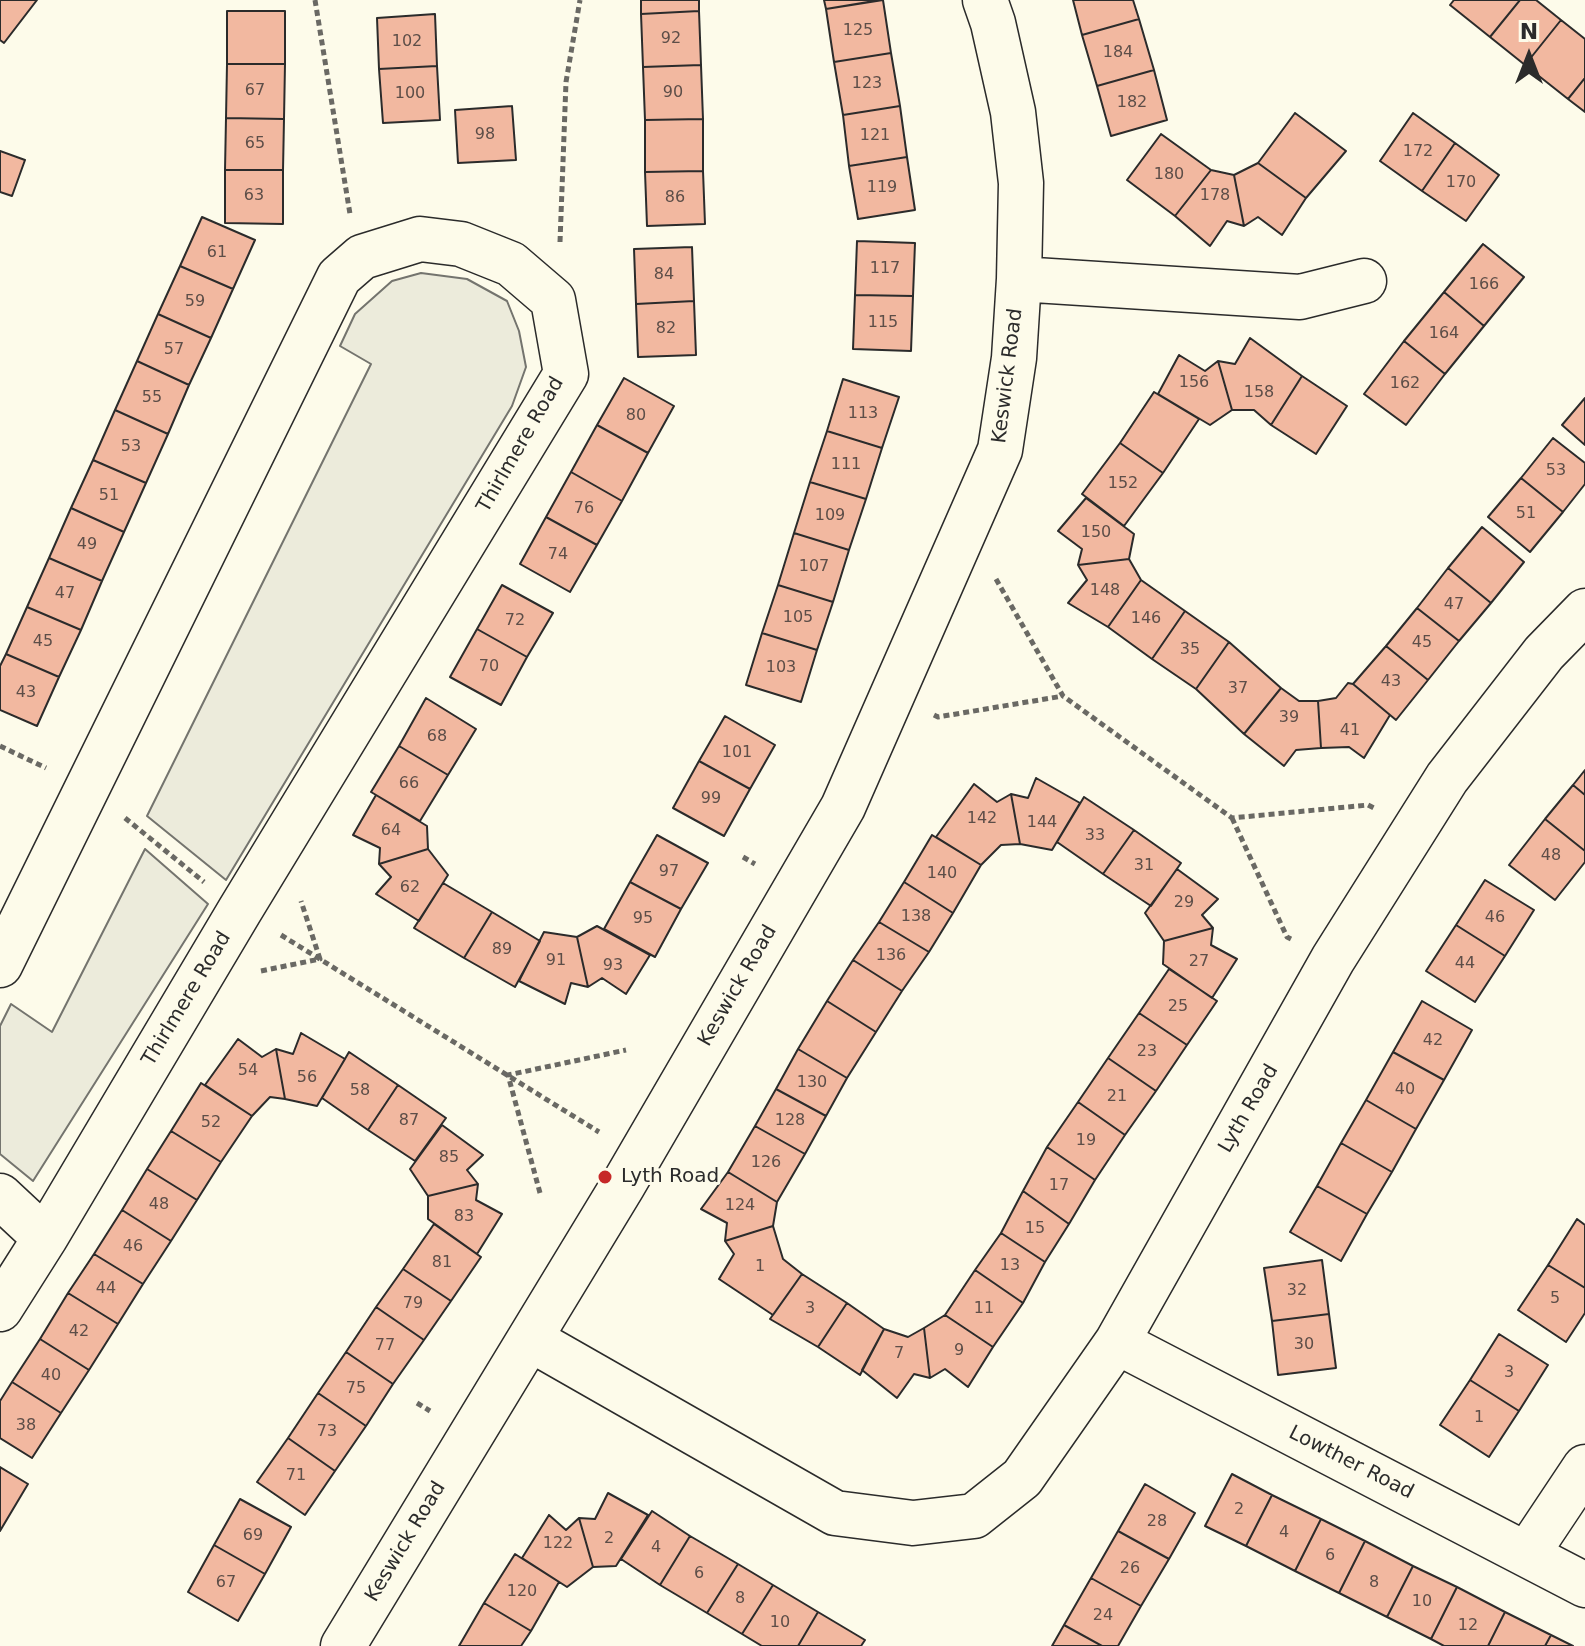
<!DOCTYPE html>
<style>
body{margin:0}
#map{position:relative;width:1585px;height:1646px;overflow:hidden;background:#fdfbea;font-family:"DejaVu Sans",sans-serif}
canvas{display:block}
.north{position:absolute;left:1489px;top:16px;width:80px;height:80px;-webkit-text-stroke:6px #fdfbea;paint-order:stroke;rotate:0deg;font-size:22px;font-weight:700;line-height:32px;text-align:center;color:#2b2b2b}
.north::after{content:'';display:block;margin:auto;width:28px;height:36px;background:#2b2b2b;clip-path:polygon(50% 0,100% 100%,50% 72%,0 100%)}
</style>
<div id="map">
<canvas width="1585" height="1646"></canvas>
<div class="north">N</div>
</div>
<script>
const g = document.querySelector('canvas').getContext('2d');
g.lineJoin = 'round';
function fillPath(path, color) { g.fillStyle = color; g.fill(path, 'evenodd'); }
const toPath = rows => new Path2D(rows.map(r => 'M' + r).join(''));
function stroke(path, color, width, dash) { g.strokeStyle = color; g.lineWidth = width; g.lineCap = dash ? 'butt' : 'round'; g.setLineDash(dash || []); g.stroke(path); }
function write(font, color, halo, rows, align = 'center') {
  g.font = font + ' "DejaVu Sans",sans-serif'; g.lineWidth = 6; g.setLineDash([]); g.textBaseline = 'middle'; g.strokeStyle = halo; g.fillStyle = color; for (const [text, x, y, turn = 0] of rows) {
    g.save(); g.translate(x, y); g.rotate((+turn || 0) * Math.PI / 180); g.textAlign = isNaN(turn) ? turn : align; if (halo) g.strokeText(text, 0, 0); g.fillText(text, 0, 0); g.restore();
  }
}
const green = toPath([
 [421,273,467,279,507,301,519,331,526,367,512,406,226,880,147,816,371,364,340,346,355,314,392,281,421,273],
 [145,849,208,904,33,1181,0,1154,0,1026,11,1004,52,1032,145,849]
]);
fillPath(green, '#ecebdb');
stroke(green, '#74746e', 2);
const building = toPath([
 [0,0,37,0,4,43,0,40,0,0],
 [641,0,699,0,699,11,641,14,641,0],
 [824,0,880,0,826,9,824,0],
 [883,0,891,53,834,62,826,9,883,0],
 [1073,0,1133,0,1139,19,1082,35,1073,0],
 [1454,0,1520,0,1490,37,1450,5,1454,0],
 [1520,0,1536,0,1561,20,1525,65,1490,37,1520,0],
 [227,11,285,11,285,64,227,64,227,11],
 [699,11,701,65,643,67,641,14,699,11],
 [435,14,437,66,379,69,377,18,435,14],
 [1139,19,1154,70,1097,86,1082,35,1139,19],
 [1561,20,1585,39,1585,78,1568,99,1525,65,1561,20],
 [891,53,900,106,843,115,834,62,891,53],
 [227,64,285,64,284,119,226,118,227,64],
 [701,65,703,119,645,120,643,67,701,65],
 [437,66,440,120,383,123,379,69,437,66],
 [1154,70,1167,120,1111,136,1097,86,1154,70],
 [1585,78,1585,112,1568,99,1585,78],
 [512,106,516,160,458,163,455,110,512,106],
 [900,106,907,157,849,166,843,115,900,106],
 [1295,113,1346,151,1306,198,1258,163,1295,113],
 [1413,113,1455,143,1422,191,1380,161,1413,113],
 [226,118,284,119,283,170,225,170,226,118],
 [703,119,703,171,645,172,645,120,703,119],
 [1161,134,1211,170,1175,216,1127,180,1161,134],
 [1455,143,1499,175,1466,221,1422,191,1455,143],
 [0,151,25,160,12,196,0,192,0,151],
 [907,157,915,210,858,219,849,166,907,157],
 [1258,163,1306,198,1282,235,1258,217,1244,226,1234,175,1258,163],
 [225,170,283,170,283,224,225,223,225,170],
 [1211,170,1234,175,1244,226,1227,221,1210,246,1175,216,1211,170],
 [703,171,705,224,647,226,645,172,703,171],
 [202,217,255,240,233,289,180,266,202,217],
 [857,241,915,243,913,296,855,295,857,241],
 [1483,244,1524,277,1484,326,1444,292,1483,244],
 [692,247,694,301,636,304,634,249,692,247],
 [180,266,233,289,211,338,158,314,180,266],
 [1444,292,1484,326,1445,374,1404,341,1444,292],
 [855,295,913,296,911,351,853,349,855,295],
 [694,301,696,355,638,357,636,304,694,301],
 [158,314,211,338,189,385,137,361,158,314],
 [1250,338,1302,376,1271,425,1254,410,1232,410,1218,361,1235,364,1250,338],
 [1404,341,1445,374,1406,425,1364,394,1404,341],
 [1179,355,1205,371,1218,361,1232,410,1210,425,1158,394,1179,355],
 [137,361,189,385,168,434,115,410,137,361],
 [1302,376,1347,406,1316,454,1271,425,1302,376],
 [624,378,674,406,648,453,597,425,624,378],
 [843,379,899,397,882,448,827,431,843,379],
 [1154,392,1199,419,1163,473,1120,443,1154,392],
 [1585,398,1585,445,1562,425,1585,398],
 [115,410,168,434,146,483,93,460,115,410],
 [597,425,648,453,622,501,571,472,597,425],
 [827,431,882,448,866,499,810,482,827,431],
 [1553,438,1585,463,1585,484,1563,512,1521,478,1553,438],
 [1120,443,1163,473,1124,526,1082,494,1120,443],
 [93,460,146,483,124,532,71,508,93,460],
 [571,472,622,501,597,545,546,517,571,472],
 [1521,478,1563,512,1530,552,1488,517,1521,478],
 [810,482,866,499,849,550,794,533,810,482],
 [1086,498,1134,534,1129,559,1078,565,1082,549,1058,531,1086,498],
 [71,508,124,532,102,581,49,558,71,508],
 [546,517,597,545,570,592,520,564,546,517],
 [1482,527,1524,562,1491,603,1448,568,1482,527],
 [794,533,849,550,833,602,778,585,794,533],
 [49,558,102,581,81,630,27,607,49,558],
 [1129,559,1141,580,1108,627,1068,603,1087,580,1078,565,1129,559],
 [1448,568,1491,603,1459,641,1417,608,1448,568],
 [1141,580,1185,611,1152,659,1108,627,1141,580],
 [502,585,553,613,527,657,477,629,502,585],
 [778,585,833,602,817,650,762,633,778,585],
 [27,607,81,630,59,677,6,654,27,607],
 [1417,608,1459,641,1428,680,1386,646,1417,608],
 [1185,611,1229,642,1196,689,1152,659,1185,611],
 [477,629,527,657,501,705,450,677,477,629],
 [762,633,817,650,801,702,746,685,762,633],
 [1229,642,1281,688,1244,734,1196,689,1229,642],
 [1386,646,1428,680,1396,720,1353,684,1386,646],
 [6,654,59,677,37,726,0,710,0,666,6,654],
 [1348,683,1353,684,1390,715,1364,758,1349,747,1321,748,1318,701,1336,698,1348,683],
 [1281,688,1299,701,1318,701,1321,748,1296,750,1284,766,1244,734,1281,688],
 [426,698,476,729,448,775,399,746,426,698],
 [725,716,775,745,750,789,699,761,725,716],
 [399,746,448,775,420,821,371,792,399,746],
 [699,761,750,789,724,836,673,808,699,761],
 [1585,770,1585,795,1573,785,1585,770],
 [1036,778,1080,803,1052,850,1020,844,1011,794,1028,798,1036,778],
 [974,784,997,802,1011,794,1020,844,1001,845,981,865,936,837,974,784],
 [1573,785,1585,795,1585,851,1545,819,1573,785],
 [376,795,427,826,428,849,379,864,380,848,353,835,376,795],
 [1084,797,1134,830,1103,874,1057,842,1084,797],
 [1545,819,1585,851,1585,862,1555,900,1509,865,1545,819],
 [1134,830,1181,863,1151,906,1103,874,1134,830],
 [657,835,708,863,681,909,630,882,657,835],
 [932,835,981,865,953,913,904,882,932,835],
 [428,849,448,875,419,921,376,894,391,877,379,864,428,849],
 [1177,869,1218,899,1202,915,1213,928,1164,941,1145,913,1177,869],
 [1485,880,1534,910,1505,956,1456,925,1485,880],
 [630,882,681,909,655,957,604,929,630,882],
 [904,882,953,913,929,952,879,922,904,882],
 [443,883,492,912,464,958,414,928,443,883],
 [492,912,540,941,515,987,464,958,492,912],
 [879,922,929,952,902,991,853,960,879,922],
 [1456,925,1505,956,1475,1002,1426,971,1456,925],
 [597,926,650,955,626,994,602,978,588,987,577,937,597,926],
 [1213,928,1211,945,1237,959,1212,998,1163,964,1164,941,1213,928],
 [544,932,577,937,588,987,571,983,565,1004,519,981,544,932],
 [853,960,902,991,876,1032,827,1001,853,960],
 [1169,969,1217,1001,1187,1045,1139,1013,1169,969],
 [827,1001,876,1032,847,1078,798,1049,827,1001],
 [1422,1001,1472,1030,1444,1080,1393,1052,1422,1001],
 [1139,1013,1187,1045,1156,1091,1108,1058,1139,1013],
 [301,1033,345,1059,317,1106,285,1099,276,1049,293,1054,301,1033],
 [238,1039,262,1057,276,1049,285,1099,270,1097,252,1116,205,1085,238,1039],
 [798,1049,847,1078,826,1116,776,1089,798,1049],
 [349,1052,398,1085,368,1130,322,1098,349,1052],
 [1393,1052,1444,1080,1416,1129,1366,1100,1393,1052],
 [1108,1058,1156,1091,1125,1135,1078,1102,1108,1058],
 [201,1083,252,1116,221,1162,171,1131,201,1083],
 [398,1085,446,1118,415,1161,368,1130,398,1085],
 [776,1089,826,1116,805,1154,755,1126,776,1089],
 [1366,1100,1416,1129,1392,1172,1341,1143,1366,1100],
 [1078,1102,1125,1135,1095,1180,1047,1147,1078,1102],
 [442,1125,483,1155,467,1170,478,1184,428,1196,410,1169,442,1125],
 [755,1126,805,1154,777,1202,728,1172,755,1126],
 [171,1131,221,1162,197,1200,147,1169,171,1131],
 [1341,1143,1392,1172,1367,1214,1317,1186,1341,1143],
 [1047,1147,1095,1180,1069,1224,1023,1191,1047,1147],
 [147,1169,197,1200,171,1241,122,1210,147,1169],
 [728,1172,777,1202,773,1226,725,1241,727,1223,701,1209,728,1172],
 [478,1184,476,1200,502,1214,477,1254,428,1219,428,1196,478,1184],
 [1317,1186,1367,1214,1341,1261,1290,1232,1317,1186],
 [1023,1191,1069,1224,1045,1262,1001,1233,1023,1191],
 [122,1210,171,1241,143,1284,94,1254,122,1210],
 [1577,1219,1585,1225,1585,1288,1548,1265,1577,1219],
 [434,1224,481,1257,451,1301,403,1269,434,1224],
 [773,1226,783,1259,802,1274,773,1315,719,1279,734,1254,725,1241,773,1226],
 [1001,1233,1045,1262,1023,1303,975,1270,1001,1233],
 [94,1254,143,1284,118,1324,68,1293,94,1254],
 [1322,1260,1329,1314,1272,1321,1264,1268,1322,1260],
 [1548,1265,1585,1288,1585,1313,1566,1342,1518,1310,1548,1265],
 [403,1269,451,1301,424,1340,376,1307,403,1269],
 [975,1270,1023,1303,993,1347,945,1315,975,1270],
 [802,1274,847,1303,818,1347,770,1319,802,1274],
 [68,1293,118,1324,89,1370,40,1339,68,1293],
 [847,1303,884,1329,860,1375,818,1347,847,1303],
 [376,1307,424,1340,393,1384,346,1352,376,1307],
 [1329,1314,1336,1368,1278,1375,1272,1321,1329,1314],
 [945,1315,993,1347,968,1387,945,1369,930,1378,924,1328,945,1315],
 [924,1328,930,1378,914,1374,897,1398,862,1370,884,1329,908,1337,924,1328],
 [1499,1334,1548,1365,1519,1411,1470,1380,1499,1334],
 [40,1339,89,1370,61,1413,12,1382,40,1339],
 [346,1352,393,1384,366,1426,318,1393,346,1352],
 [1470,1380,1519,1411,1489,1457,1440,1425,1470,1380],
 [12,1382,61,1413,32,1458,0,1438,0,1401,12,1382],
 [318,1393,366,1426,335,1471,288,1438,318,1393],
 [288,1438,335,1471,305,1515,257,1482,288,1438],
 [0,1467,28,1484,0,1531,0,1467],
 [1232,1474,1272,1495,1246,1546,1205,1526,1232,1474],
 [1145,1484,1195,1513,1169,1559,1118,1531,1145,1484],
 [608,1493,648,1515,616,1566,593,1567,579,1518,595,1519,608,1493],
 [1272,1495,1321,1519,1295,1571,1246,1546,1272,1495],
 [240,1499,291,1527,265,1574,214,1545,240,1499],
 [652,1511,690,1536,660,1585,621,1559,652,1511],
 [549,1515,566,1530,579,1518,593,1567,567,1587,522,1558,549,1515],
 [1321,1519,1365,1541,1339,1593,1295,1571,1321,1519],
 [1118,1531,1169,1559,1141,1606,1091,1578,1118,1531],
 [690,1536,738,1564,707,1613,660,1585,690,1536],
 [1365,1541,1413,1566,1387,1617,1339,1593,1365,1541],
 [214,1545,265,1574,238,1621,188,1592,214,1545],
 [515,1554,559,1582,531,1631,484,1603,515,1554],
 [738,1564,773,1585,742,1634,707,1613,738,1564],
 [1413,1566,1457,1587,1431,1639,1387,1617,1413,1566],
 [1091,1578,1141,1606,1118,1646,1102,1646,1064,1625,1091,1578],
 [773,1585,818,1612,798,1646,762,1646,742,1634,773,1585],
 [1457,1587,1505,1612,1488,1646,1444,1646,1431,1639,1457,1587],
 [484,1603,531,1631,521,1646,459,1646,484,1603],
 [818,1612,865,1640,861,1646,798,1646,818,1612],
 [1505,1612,1551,1635,1545,1646,1488,1646,1505,1612],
 [1064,1625,1102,1646,1052,1646,1064,1625],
 [1551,1635,1573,1646,1545,1646,1551,1635]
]);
fillPath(building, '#f2b8a0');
stroke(building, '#2b2b2b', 2);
const minor = toPath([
 [1019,279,1300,297,1364,281],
 [0,965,339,277,362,257,420,239,461,244,511,264,553,300,566,374,240,910,45,1238,0,1309],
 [0,1196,45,1238],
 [530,1339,835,1513,913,1523,974,1516,1022,1478,1117,1342,1333,959,1447,778,1544,653,1585,611],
 [1117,1342,1585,1585],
 [1527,1554,1585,1467],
 [343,1646,623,1185,843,807,1000,450,1014,358,1019,279,1021,183,1013,112,993,23,985,0]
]);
stroke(minor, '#2b2b2b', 47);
stroke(toPath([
 [315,0,350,214],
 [560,242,566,82,580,0],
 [996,579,1063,696,1232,818,1368,805,1374,808],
 [934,715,938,717,1063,696],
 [0,746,46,768],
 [125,818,204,882],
 [1232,818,1287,937,1291,939],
 [743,857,755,864],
 [281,935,599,1132],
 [261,971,320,959,301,901],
 [540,1193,508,1075,626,1050],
 [417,1403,430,1411]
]), '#6a6964', 5, [6, 4]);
stroke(minor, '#fdfbea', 44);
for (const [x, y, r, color] of [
 [605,1177,8,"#c62828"]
]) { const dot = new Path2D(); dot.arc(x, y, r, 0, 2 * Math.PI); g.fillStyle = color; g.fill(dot); stroke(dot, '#fdfbea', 3); }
write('16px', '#5d4e48', null, [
 ["125",858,31],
 ["92",671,39],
 ["102",407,42],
 ["184",1118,53],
 ["123",867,84],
 ["67",255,91],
 ["90",673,93],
 ["100",410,94],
 ["182",1132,103],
 ["98",485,135],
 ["121",875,136],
 ["65",255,144],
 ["172",1418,152],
 ["180",1169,175],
 ["170",1461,183],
 ["119",882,188],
 ["63",254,196],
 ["178",1215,196],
 ["86",675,198],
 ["61",217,253],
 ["117",885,269],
 ["84",664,275],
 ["166",1484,285],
 ["59",195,302],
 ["115",883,323],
 ["82",666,329],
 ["164",1444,334],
 ["57",174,350],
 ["156",1194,383],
 ["162",1405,384],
 ["158",1259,393],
 ["55",152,398],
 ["113",863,414],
 ["80",636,416],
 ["53",131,447],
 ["111",846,465],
 ["53",1556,471],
 ["152",1123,484],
 ["51",109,496],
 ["76",584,509],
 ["51",1526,514],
 ["109",830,516],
 ["150",1096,533],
 ["49",87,545],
 ["74",558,555],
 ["107",814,567],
 ["148",1105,591],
 ["47",65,594],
 ["47",1454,605],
 ["105",798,618],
 ["146",1146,619],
 ["72",515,621],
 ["45",43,642],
 ["45",1422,643],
 ["35",1190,650],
 ["70",489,667],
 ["103",781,668],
 ["43",1391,682],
 ["37",1238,689],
 ["43",26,693],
 ["39",1289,718],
 ["41",1350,731],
 ["68",437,737],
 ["101",737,753],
 ["66",409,784],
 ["99",711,799],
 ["142",982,819],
 ["144",1042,823],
 ["64",391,831],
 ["33",1095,836],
 ["48",1551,856],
 ["31",1144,866],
 ["97",669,872],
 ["140",942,874],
 ["62",410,888],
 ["29",1184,903],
 ["138",916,917],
 ["46",1495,918],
 ["95",643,919],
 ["89",502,950],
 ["136",891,956],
 ["91",556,961],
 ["27",1199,962],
 ["44",1465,964],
 ["93",613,966],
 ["25",1178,1007],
 ["42",1433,1041],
 ["23",1147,1052],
 ["54",248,1071],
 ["56",307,1078],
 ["130",812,1083],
 ["40",1405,1090],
 ["58",360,1091],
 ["21",1117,1097],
 ["87",409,1121],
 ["128",790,1121],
 ["52",211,1123],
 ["19",1086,1141],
 ["85",449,1158],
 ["126",766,1163],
 ["17",1059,1186],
 ["48",159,1205],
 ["124",740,1206],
 ["83",464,1217],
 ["15",1035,1229],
 ["46",133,1247],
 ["81",442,1263],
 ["13",1010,1266],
 ["1",760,1267],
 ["44",106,1289],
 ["32",1297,1291],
 ["5",1555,1299],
 ["79",413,1304],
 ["3",810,1309],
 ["11",984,1309],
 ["42",79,1332],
 ["30",1304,1345],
 ["77",385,1346],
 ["9",959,1351],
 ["7",899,1354],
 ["3",1509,1373],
 ["40",51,1376],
 ["75",356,1389],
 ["1",1479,1418],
 ["38",26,1426],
 ["73",327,1432],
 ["71",296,1476],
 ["2",1239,1510],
 ["28",1157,1522],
 ["4",1284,1533],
 ["69",253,1536],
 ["2",609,1539],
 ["122",558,1544],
 ["4",656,1548],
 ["6",1330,1556],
 ["26",1130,1569],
 ["6",699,1574],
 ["67",226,1583],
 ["8",1374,1583],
 ["120",522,1592],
 ["8",740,1599],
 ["10",1422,1602],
 ["24",1103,1616],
 ["10",780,1623],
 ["12",1468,1626]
]);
write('20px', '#2b2b2b', '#fdfbea', [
 ["Keswick Road",1008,376,-83],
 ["Thirlmere Road",521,445,-60],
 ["Keswick Road",738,986,-60],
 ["Thirlmere Road",187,999,-59],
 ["Lyth Road",1249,1109,-60],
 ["Lowther Road",1351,1463,27],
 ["Keswick Road",406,1542,-59]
]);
write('20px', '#2b2b2b', '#fdfbea', [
 ["Lyth Road",621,1177]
], 'left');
</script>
